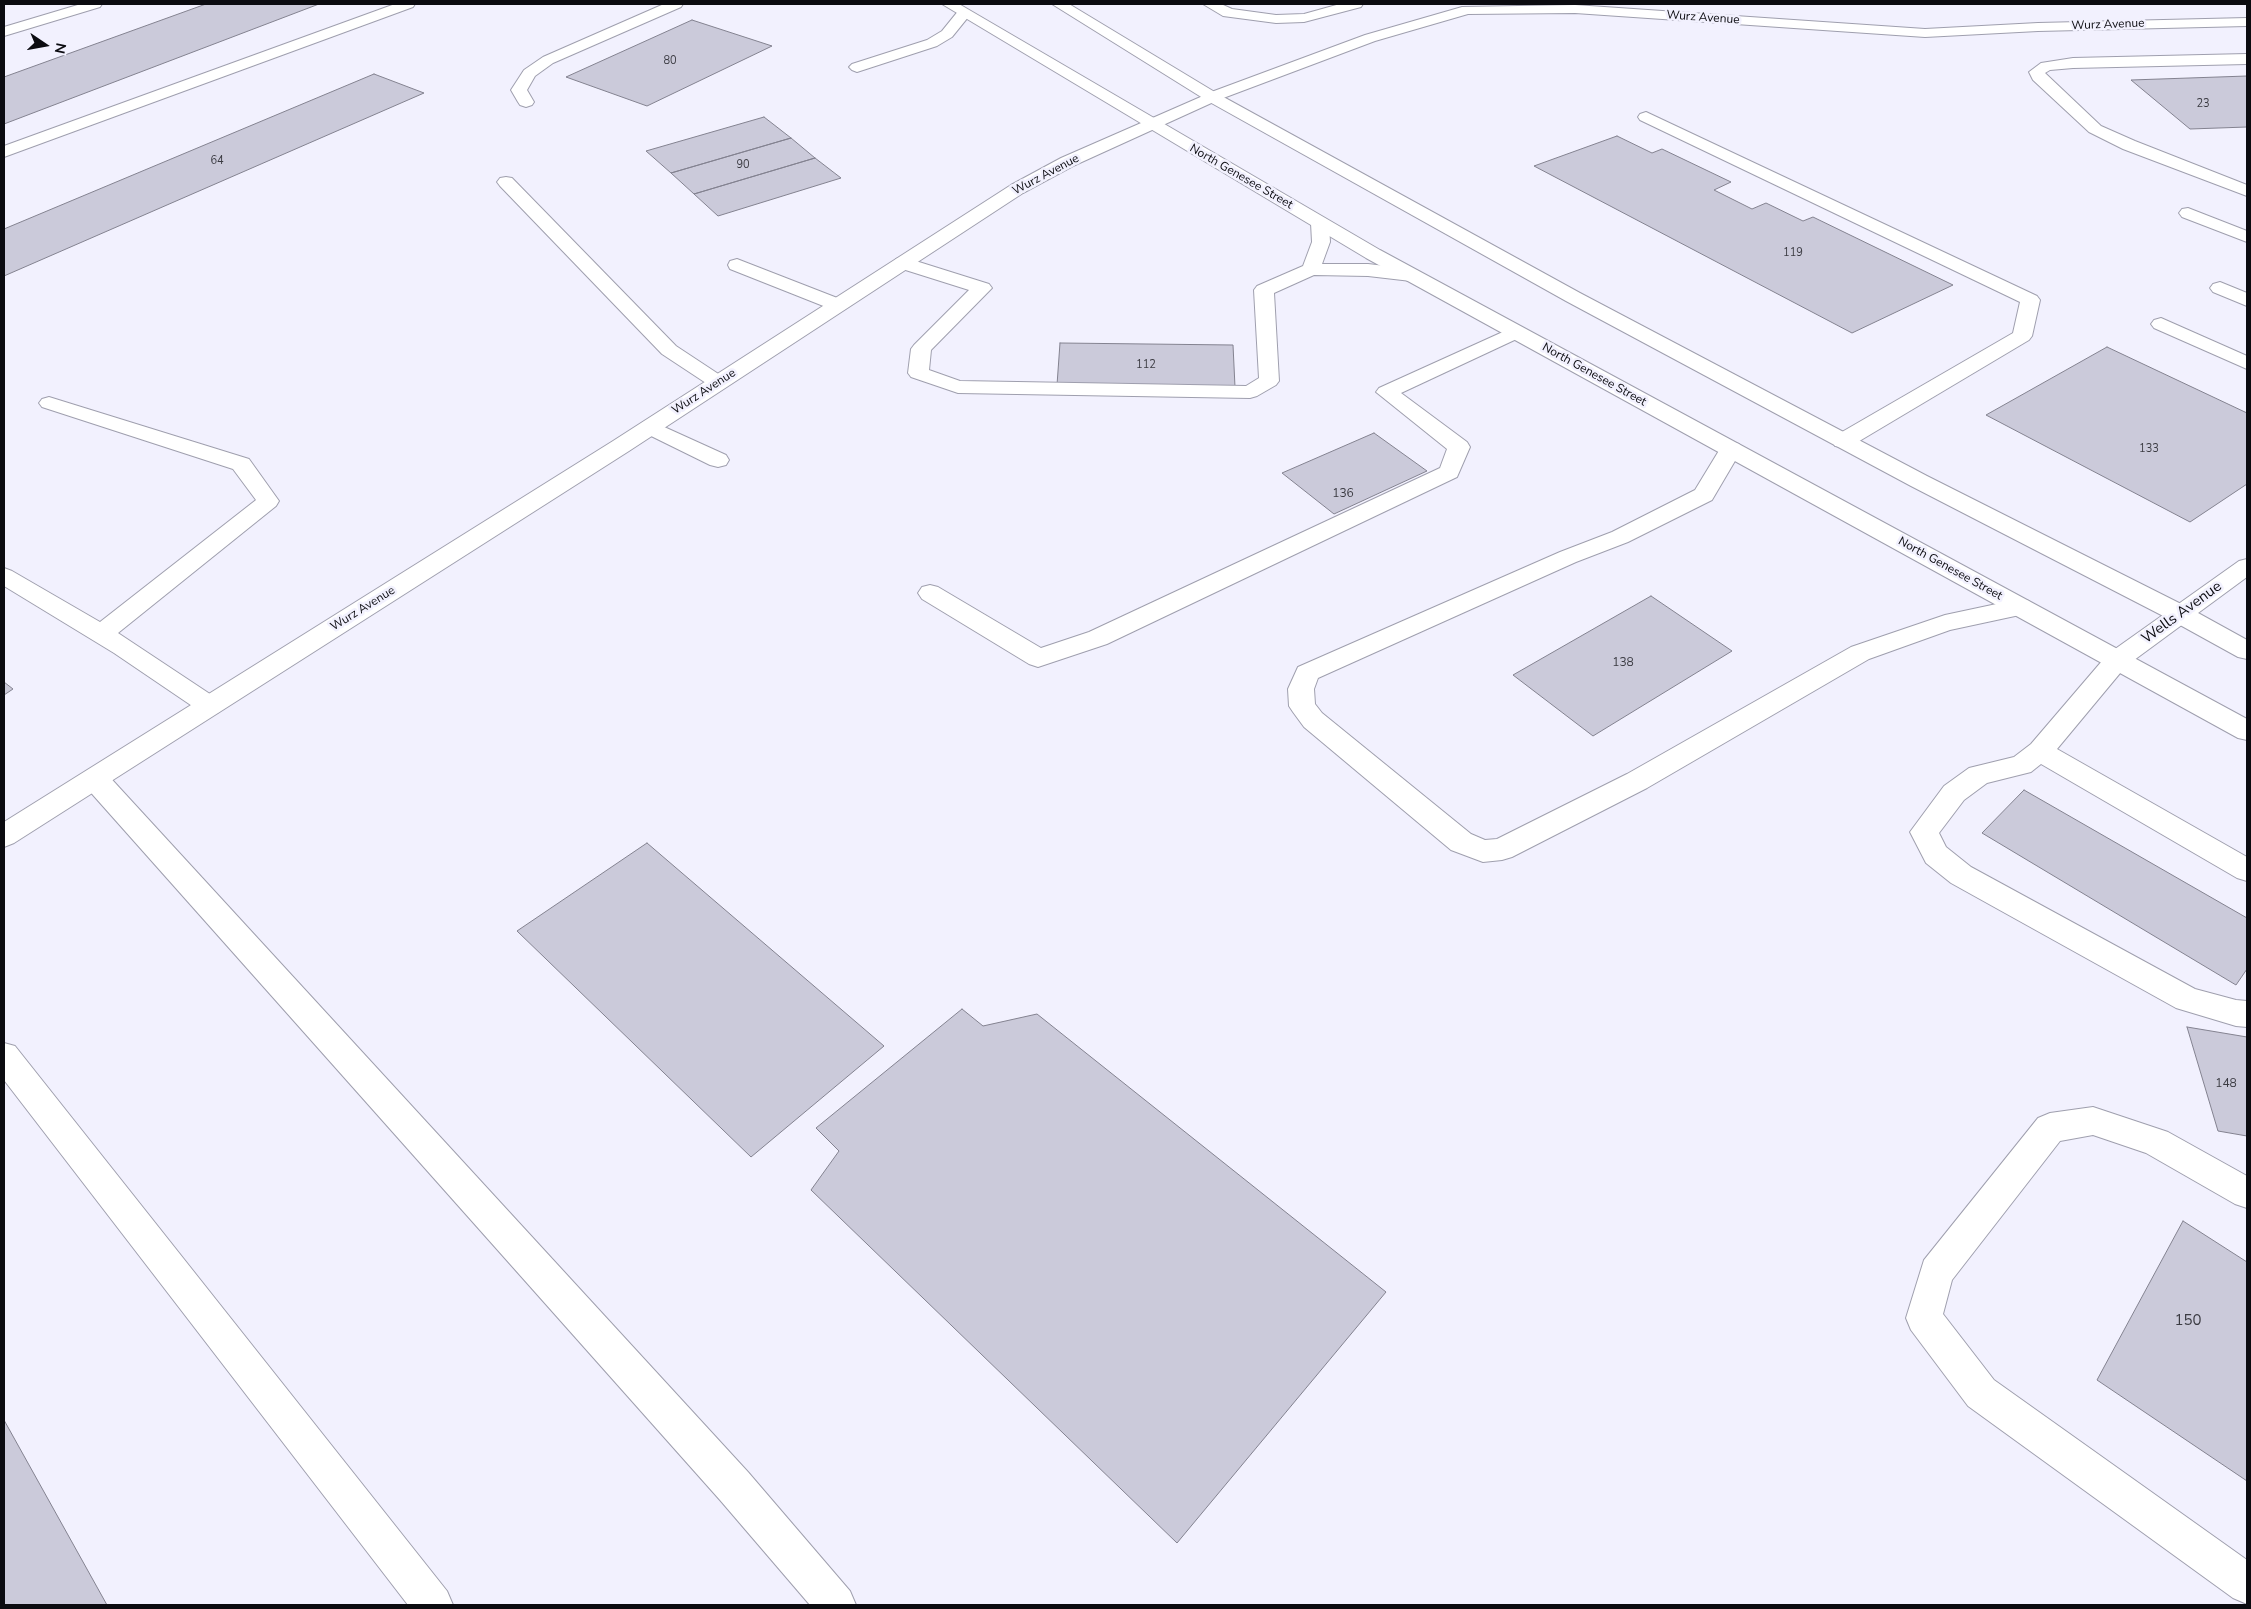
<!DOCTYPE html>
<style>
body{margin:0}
#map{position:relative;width:2251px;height:1609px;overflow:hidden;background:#f2f1fe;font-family:"Nunito Sans",sans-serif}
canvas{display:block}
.frame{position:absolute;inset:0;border:5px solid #0b0b10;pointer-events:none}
.north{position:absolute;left:20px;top:20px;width:50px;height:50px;-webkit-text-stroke:4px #f2f1fe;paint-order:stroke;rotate:102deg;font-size:14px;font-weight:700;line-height:20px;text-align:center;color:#0b0b10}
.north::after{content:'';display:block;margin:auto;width:18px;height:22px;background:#0b0b10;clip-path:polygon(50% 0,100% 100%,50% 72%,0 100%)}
</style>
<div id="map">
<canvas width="2251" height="1609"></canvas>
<div class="frame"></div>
<div class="north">N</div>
</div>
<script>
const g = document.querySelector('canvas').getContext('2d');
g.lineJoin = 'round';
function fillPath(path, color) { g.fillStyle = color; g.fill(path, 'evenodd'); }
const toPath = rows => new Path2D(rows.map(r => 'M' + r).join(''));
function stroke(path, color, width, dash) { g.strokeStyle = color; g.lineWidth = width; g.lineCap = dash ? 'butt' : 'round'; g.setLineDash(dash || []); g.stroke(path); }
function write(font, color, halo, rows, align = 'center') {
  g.font = font + ' "Nunito Sans",sans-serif'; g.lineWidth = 5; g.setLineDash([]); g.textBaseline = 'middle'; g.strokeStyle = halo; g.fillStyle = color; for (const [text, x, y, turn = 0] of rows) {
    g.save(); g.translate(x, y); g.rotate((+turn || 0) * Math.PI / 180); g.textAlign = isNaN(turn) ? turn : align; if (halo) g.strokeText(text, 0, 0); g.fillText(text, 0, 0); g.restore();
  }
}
const building = toPath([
 [206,4,319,4,4,124,4,77,206,4],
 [692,20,772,46,647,106,566,77,692,20],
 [374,74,424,93,4,276,4,229,374,74],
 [2247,76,2247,127,2190,129,2131,80,2247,76],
 [764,117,791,138,671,173,646,151,764,117],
 [1617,136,1652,153,1662,149,1731,182,1714,190,1752,209,1766,203,1803,221,1813,217,1953,285,1852,333,1534,166,1617,136],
 [791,138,815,158,694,194,671,173,791,138],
 [815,158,841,178,718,216,694,194,815,158],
 [1060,343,1233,345,1235,387,1057,385,1060,343],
 [2107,347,2247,413,2247,484,2190,522,1986,415,2107,347],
 [1374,433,1427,471,1334,514,1282,473,1374,433],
 [1651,596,1732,651,1593,736,1513,675,1651,596],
 [4,682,13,689,4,695,4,682],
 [2024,790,2247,918,2247,969,2236,985,1982,833,2024,790],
 [647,843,884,1046,751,1157,517,931,647,843],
 [962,1009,983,1026,1037,1014,1386,1292,1177,1543,811,1190,839,1151,816,1128,962,1009],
 [2187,1027,2247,1037,2247,1136,2218,1131,2187,1027],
 [2183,1221,2247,1262,2247,1481,2097,1380,2183,1221],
 [4,1420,107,1605,4,1605,4,1420]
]);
fillPath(building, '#cbcada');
stroke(building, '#838290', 1);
const service = toPath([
 [81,4,102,4,100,7,4,36,4,27,81,4],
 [395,4,415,4,413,7,4,157,4,146,395,4],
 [664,4,683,4,681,7,553,63,535,76,527,90,534,102,532,105,526,107,520,105,518,102,511,90,524,70,543,57,664,4],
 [1203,4,1221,4,1232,9,1276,15,1304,14,1340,4,1363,4,1361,7,1304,22,1276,23,1223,16,1203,4],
 [964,9,971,13,969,16,952,37,937,46,857,72,852,70,849,67,852,64,927,40,942,31,959,10,964,9],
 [2247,54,2247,64,2073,68,2050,70,2045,73,2101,126,2135,141,2247,185,2247,196,2123,149,2089,132,2033,80,2029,72,2041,63,2073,58,2247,54],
 [1646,112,2037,296,2040,300,2032,336,2029,340,1851,446,1843,447,1835,446,1832,441,1835,436,2013,333,2020,302,1640,120,1638,117,1640,114,1646,112],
 [506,177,512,178,676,346,726,379,729,383,726,387,719,389,712,387,662,354,500,186,497,182,500,178,506,177],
 [2188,208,2247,231,2247,242,2182,217,2179,213,2182,209,2188,208],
 [1320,218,1326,219,1329,223,1330,242,1322,264,1368,264,1411,269,1418,271,1420,275,1418,279,1411,281,1368,276,1314,275,1274,293,1279,381,1276,385,1257,396,1250,398,958,393,911,377,908,373,911,349,914,345,969,290,896,267,894,263,896,259,903,257,989,284,992,288,931,350,929,370,960,381,1246,386,1259,378,1254,290,1257,286,1303,266,1312,242,1311,223,1314,219,1320,218],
 [737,259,845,301,848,305,845,309,838,311,831,309,730,269,728,265,730,261,737,259],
 [2220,282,2247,293,2247,306,2213,292,2210,288,2213,284,2220,282],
 [2161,318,2247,356,2247,369,2154,328,2151,324,2154,320,2161,318],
 [1516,326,1523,328,1526,332,1523,336,1401,393,1467,442,1470,447,1457,477,1107,644,1038,667,1029,664,922,599,918,593,922,587,930,585,938,587,1041,648,1089,632,1440,468,1447,449,1376,392,1379,388,1516,326],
 [49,397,249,459,279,501,276,506,118,633,219,700,223,706,219,712,210,715,201,712,114,653,4,586,4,568,12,571,100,622,256,500,233,469,42,407,39,403,42,399,49,397],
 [651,421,726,455,729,460,726,465,718,467,710,465,643,432,640,427,643,422,651,421],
 [1731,442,1739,444,1742,449,1712,500,1628,542,1576,562,1318,678,1314,689,1315,704,1322,713,1471,834,1485,840,1497,839,1627,774,1851,647,1945,615,2020,599,2029,601,2032,607,2029,613,1950,630,1869,659,1647,788,1512,857,1502,860,1483,862,1451,850,1304,727,1293,712,1289,706,1288,689,1298,667,1560,552,1612,532,1695,490,1723,444,1731,442],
 [2117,651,2126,654,2130,660,2126,666,2057,749,2247,857,2247,881,2237,878,2041,764,2031,772,1987,783,1964,800,1939,833,1946,847,1971,867,2195,989,2236,1000,2247,1001,2247,1027,2236,1026,2176,1008,1951,883,1926,863,1910,832,1944,786,1969,768,2014,757,2031,744,2108,654,2117,651],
 [95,769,105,772,748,1472,850,1591,856,1605,810,1605,720,1500,85,786,81,779,85,772,95,769],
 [4,1043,15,1046,447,1591,453,1605,408,1605,4,1080,4,1043],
 [2093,1107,2168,1132,2247,1176,2247,1208,2235,1204,2146,1153,2093,1135,2060,1141,1952,1280,1943,1314,1994,1380,2247,1560,2247,1604,2233,1598,1968,1406,1911,1330,1906,1318,1924,1260,2038,1118,2050,1113,2093,1107]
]);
const minor = toPath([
 [1575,5,1925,29,2038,23,2247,18,2247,26,2038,31,1925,37,1575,13,1468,14,1375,41,1218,100,1212,102,1206,100,1204,97,1206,94,1365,35,1462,7,1575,5],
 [2247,559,2247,577,2126,666,2117,669,2108,666,2104,660,2108,654,2239,561,2247,559]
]);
const tertiary = toPath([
 [1212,92,1218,94,1220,97,1218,100,1073,166,1023,193,629,451,14,843,4,847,4,822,613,441,1011,185,1061,158,1212,92]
]);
const secondary = toPath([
 [942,4,959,4,1380,250,2247,719,2247,740,2238,738,1366,258,942,4],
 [1052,4,1069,4,1218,94,1580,293,1927,476,2189,608,2247,640,2247,659,2238,657,2171,620,1911,486,1566,301,1206,100,1052,4]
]);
stroke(service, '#9f9fae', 2);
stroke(minor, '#9f9fae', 2);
stroke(tertiary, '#9f9fae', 2);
stroke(secondary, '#9f9fae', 2);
fillPath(service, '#fff');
fillPath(minor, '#fff');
fillPath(tertiary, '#fff');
fillPath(secondary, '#fff');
write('11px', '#3b3b42', null, [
 ["80",670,61],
 ["23",2203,104],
 ["64",217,161],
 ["90",743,165],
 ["119",1793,253],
 ["112",1146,365],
 ["133",2149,449]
]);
write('12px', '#0b0b10', '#f2f1fe', [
 ["Wurz Avenue",1703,18,4],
 ["Wurz Avenue",2108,25,-2],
 ["Wurz Avenue",1046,175,-28],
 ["North Genesee Street",1241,177,30],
 ["North Genesee Street",1594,375,29],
 ["Wurz Avenue",704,392,-33],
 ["North Genesee Street",1950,569,29],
 ["Wurz Avenue",363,609,-32]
]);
write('12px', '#3b3b42', null, [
 ["136",1343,494],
 ["138",1623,663],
 ["148",2226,1084]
]);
write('15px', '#0b0b10', '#f2f1fe', [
 ["Wells Avenue",2182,613,-36]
]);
write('15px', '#3b3b42', null, [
 ["150",2188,1321]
]);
</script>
